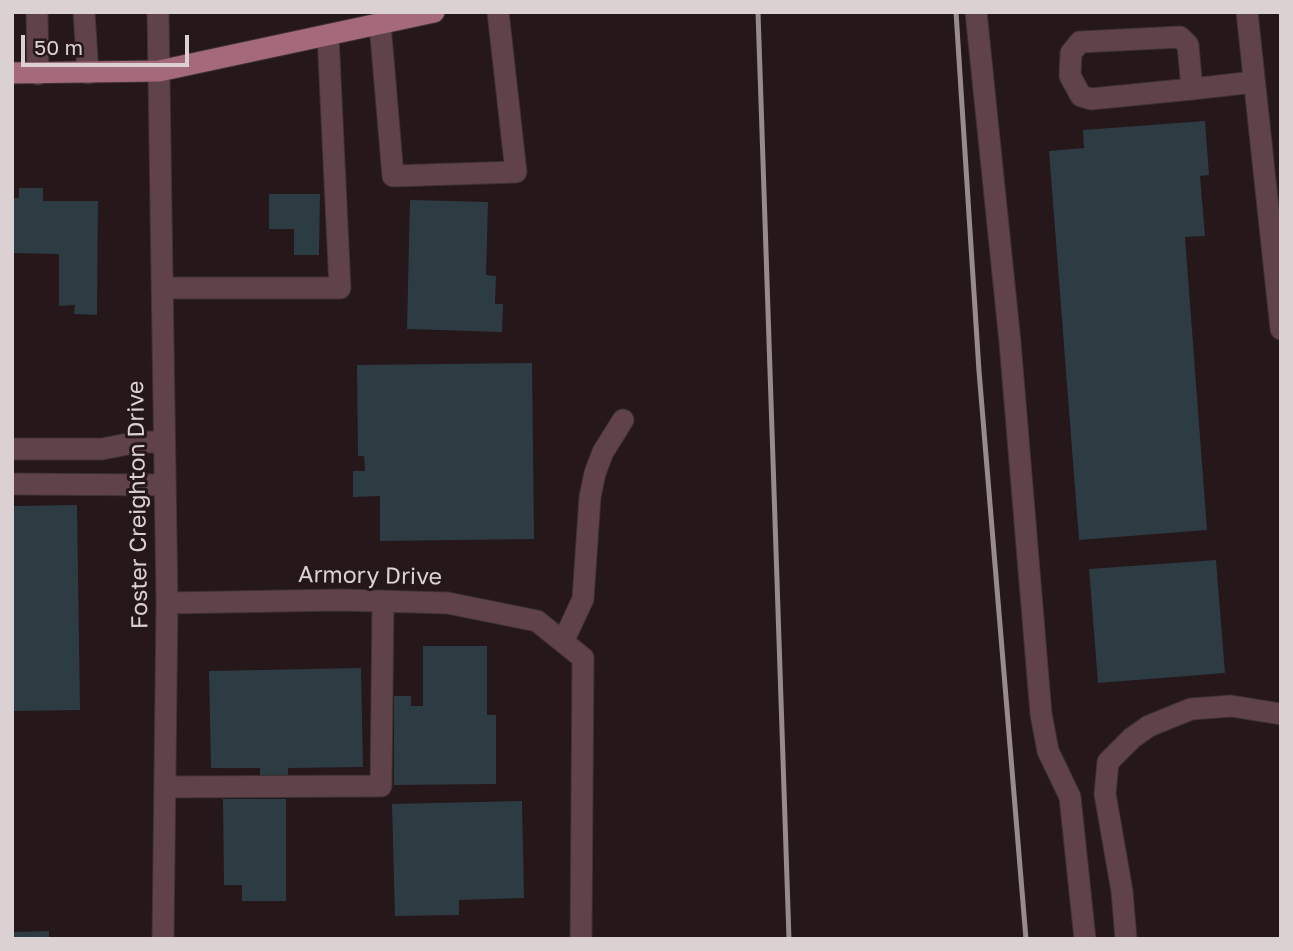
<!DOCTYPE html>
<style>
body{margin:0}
#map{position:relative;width:1293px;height:951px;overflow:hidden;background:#25171a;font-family:"Golos Text",sans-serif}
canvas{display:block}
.frame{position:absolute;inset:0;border:14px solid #dbd1d3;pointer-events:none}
.scale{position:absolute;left:21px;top:35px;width:168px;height:32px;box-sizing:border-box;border:4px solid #dbd1d3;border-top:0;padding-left:9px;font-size:21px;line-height:24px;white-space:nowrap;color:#dbd1d3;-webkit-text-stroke:5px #25171a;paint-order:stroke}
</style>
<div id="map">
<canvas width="1293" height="951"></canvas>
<div class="frame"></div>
<div class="scale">50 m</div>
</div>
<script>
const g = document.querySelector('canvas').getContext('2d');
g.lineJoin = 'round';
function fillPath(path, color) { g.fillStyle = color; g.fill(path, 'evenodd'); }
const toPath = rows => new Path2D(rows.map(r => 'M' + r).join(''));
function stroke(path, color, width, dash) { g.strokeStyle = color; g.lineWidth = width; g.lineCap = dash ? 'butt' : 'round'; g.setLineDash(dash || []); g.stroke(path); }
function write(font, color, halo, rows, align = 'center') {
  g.font = font + ' "Golos Text",sans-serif'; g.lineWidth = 6; g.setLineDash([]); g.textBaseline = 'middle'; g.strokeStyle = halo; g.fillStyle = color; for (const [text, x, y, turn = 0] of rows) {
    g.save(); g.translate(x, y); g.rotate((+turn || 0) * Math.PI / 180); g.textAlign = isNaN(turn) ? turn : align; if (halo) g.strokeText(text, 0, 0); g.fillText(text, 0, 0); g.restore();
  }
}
fillPath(toPath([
 [1205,121,1209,175,1200,176,1205,236,1185,237,1207,530,1079,540,1049,151,1084,148,1083,130],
 [19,188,43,188,43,201,98,201,97,315,74,314,75,305,59,306,59,254,12,253,12,198,19,198],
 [269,194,320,194,319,255,294,255,294,229,269,229],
 [410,200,488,202,486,275,496,276,495,304,503,304,502,332,407,329],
 [532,363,534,539,380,541,380,496,353,497,353,471,365,471,364,456,358,456,357,365],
 [77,505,80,710,12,711,12,506],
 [1216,560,1225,673,1098,683,1089,569],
 [423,646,487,646,487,715,496,715,496,784,394,785,394,696,411,696,411,706,423,706],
 [361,668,363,767,288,768,288,777,260,778,260,768,211,768,209,671],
 [223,799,286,799,286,901,242,901,242,885,224,885],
 [522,801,524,898,459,900,459,915,395,916,392,804],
 [49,931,49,939,12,939,12,932]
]), '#2d3b43');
const minor = toPath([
 [37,12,38,74],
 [84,12,88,73],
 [158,12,167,603,163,939],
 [976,12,1010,342,1041,714,1048,751,1070,797,1085,939],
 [1247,12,1281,329],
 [380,24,393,176,516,172,498,12],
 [1192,89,1188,45,1180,37,1080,42,1071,53,1070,76,1081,96,1091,99,1192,89,1254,82],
 [162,288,340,288,328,35],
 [12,449,102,449,138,442,163,442],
 [12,484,165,485],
 [167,603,341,600,448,603,537,621,583,658,581,939],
 [563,642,583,599,590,497,595,473,603,452,623,420],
 [165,787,381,786,383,601],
 [1126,939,1122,891,1105,794,1108,762,1132,738,1149,726,1191,709,1231,706,1281,714]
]);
const major = toPath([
 [12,73,159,71,434,12]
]);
stroke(minor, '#3e3134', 23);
stroke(major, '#3e3134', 23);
stroke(minor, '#60434a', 21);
stroke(major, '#a56a79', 21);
stroke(toPath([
 [758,12,789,939],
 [956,12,979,371,1026,939]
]), '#978b8e', 5);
write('23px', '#dbd1d3', '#25171a', [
 ["Foster Creighton Drive",138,505,-91],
 ["Armory Drive",370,576,1]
]);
</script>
